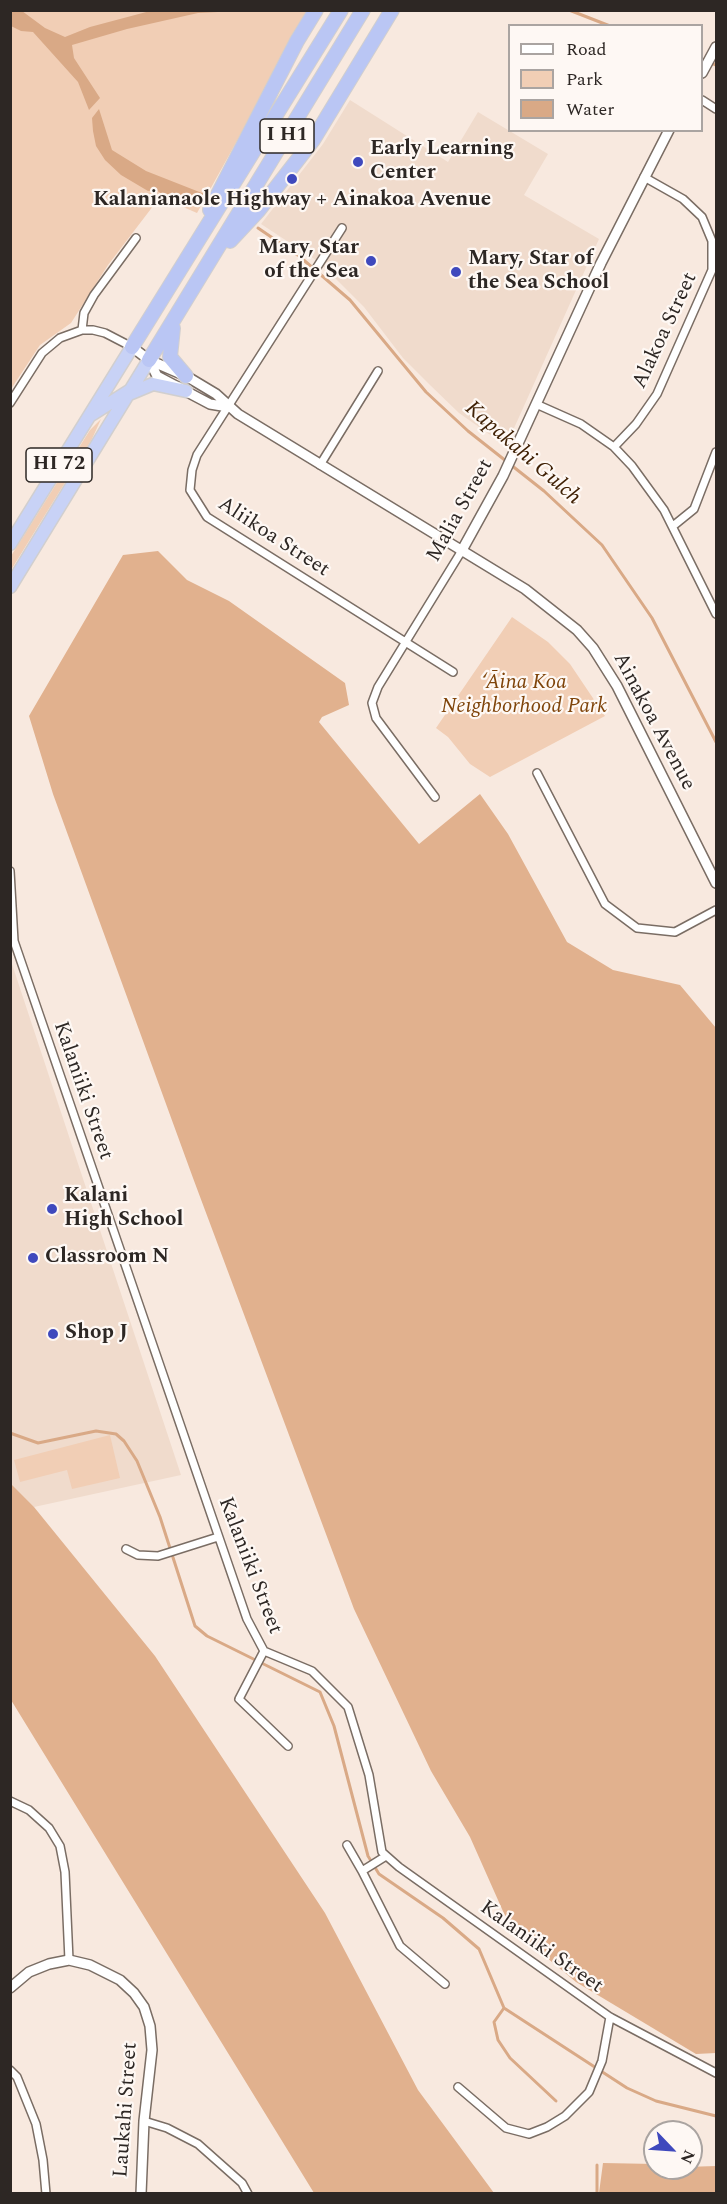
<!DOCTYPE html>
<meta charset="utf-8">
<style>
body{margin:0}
#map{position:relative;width:727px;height:2204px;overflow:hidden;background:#f8e9df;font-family:Spectral,serif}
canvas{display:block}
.frame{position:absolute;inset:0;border:12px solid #2d2724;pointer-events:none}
.legend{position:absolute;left:508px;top:24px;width:195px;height:108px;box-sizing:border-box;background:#fef8f4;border:2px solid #aaa4a1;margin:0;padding:8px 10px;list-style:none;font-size:18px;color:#2d2724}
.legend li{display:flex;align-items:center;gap:12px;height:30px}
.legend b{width:30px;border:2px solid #aaa4a1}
.north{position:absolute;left:643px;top:2120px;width:60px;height:60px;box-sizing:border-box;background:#fef8f4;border:2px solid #aaa4a1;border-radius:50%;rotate:115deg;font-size:16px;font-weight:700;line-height:24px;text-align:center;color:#2d2724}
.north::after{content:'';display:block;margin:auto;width:21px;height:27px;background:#3f49bd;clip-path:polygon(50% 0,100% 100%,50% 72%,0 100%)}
</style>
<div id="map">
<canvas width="727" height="2204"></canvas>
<div class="frame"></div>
<ul class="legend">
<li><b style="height:8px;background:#fff"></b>Road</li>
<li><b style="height:16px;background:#f1ceb5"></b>Park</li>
<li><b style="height:16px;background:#d9a986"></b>Water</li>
</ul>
<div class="north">N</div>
</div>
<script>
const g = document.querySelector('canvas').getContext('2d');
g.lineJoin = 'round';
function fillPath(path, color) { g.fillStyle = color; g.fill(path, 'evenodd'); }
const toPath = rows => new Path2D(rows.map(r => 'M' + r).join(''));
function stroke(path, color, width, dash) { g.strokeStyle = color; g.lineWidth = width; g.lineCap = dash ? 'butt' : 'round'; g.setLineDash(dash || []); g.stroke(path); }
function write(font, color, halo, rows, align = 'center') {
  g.font = font + ' Spectral,serif'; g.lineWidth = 4.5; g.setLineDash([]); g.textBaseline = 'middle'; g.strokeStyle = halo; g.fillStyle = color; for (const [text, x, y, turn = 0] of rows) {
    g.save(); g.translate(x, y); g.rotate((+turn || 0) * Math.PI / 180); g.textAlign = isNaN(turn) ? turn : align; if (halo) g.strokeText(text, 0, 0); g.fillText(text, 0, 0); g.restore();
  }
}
fillPath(toPath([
 [350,100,448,162,478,112,548,154,524,195,599,239,506,446,459,413,430,385,403,358,364,307,319,262,261,224,323,144],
 [10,958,181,1475,34,1507,10,1484]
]), '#f0dbcc');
fillPath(toPath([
 [11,11,309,11,197,213,160,197,108,265,71,323,40,345,11,389],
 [101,419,92,439,11,570,11,556,90,430],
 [512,617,548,642,570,664,605,716,490,777,470,764,448,737,436,728],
 [110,1435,120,1478,72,1489,67,1470,20,1482,14,1460]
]), '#f1ceb5');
fillPath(toPath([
 [158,551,187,580,229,601,345,683,349,705,322,717,319,722,419,844,480,794,508,834,567,942,613,970,680,985,716,1028,716,2053,696,2054,576,1982,510,1927,470,1837,431,1771,354,1609,193,1178,53,794,29,716,123,555],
 [11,1484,34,1507,155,1656,325,1913,418,2090,494,2193,314,2193,11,1700],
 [603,2163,655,2164,655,2168,716,2166,716,2193,599,2193]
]), '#e1b18e');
fillPath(toPath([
 [10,11,22,11,45,28,65,37,90,27,150,11,238,11,198,13,127,29,72,45,74,58,100,98,89,110,78,82,33,32,21,31,11,26],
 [99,109,112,150,146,171,207,195,200,207,165,196,156,190,148,191,121,175,105,160,96,146,93,131,92,118]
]), '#d9a986');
stroke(toPath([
 [569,10,610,26],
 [702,59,716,65],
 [258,228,299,256,350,300,426,392,468,431,544,491,602,545,652,618,716,742],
 [10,1433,38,1443,96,1431,116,1434,124,1441,137,1461,160,1517,195,1626,207,1636,320,1692,334,1726,368,1856,379,1874,443,1918,479,1949,504,2008,627,2088,656,2101,716,2116],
 [504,2008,494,2022,498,2040,510,2058,556,2101],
 [597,2194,597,2165]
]), '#d9a986', 3);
const minor = toPath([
 [702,100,716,109],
 [342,228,197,455,192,470,190,490,207,517,453,672],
 [82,330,84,313,94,295,136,238],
 [10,403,42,353,60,338,82,330,93,330,105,333,132,347],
 [536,404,581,424,614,447,632,466,664,510,716,614],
 [614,447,636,424,657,394,712,270,712,241,702,217,683,199,644,177],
 [320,465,378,371],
 [673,526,694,509,716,452],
 [537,773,605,904,637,928,675,932,716,910],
 [435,797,376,718,372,703,378,687,461,552],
 [10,871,14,941,247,1619,264,1651,312,1671,348,1707,369,1775,382,1852,399,1867,610,2017,716,2073],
 [126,1549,138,1555,158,1556,218,1537],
 [264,1651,239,1699,288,1746],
 [10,1801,29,1810,49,1828,60,1846,65,1872,69,1960],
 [347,1845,362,1871],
 [386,1856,362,1871,400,1946,445,1984],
 [10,2070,17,2077,36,2124,43,2160,46,2194],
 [458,2087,506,2128,529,2134,547,2127,565,2116,589,2092,602,2061,610,2017],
 [144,2121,167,2128,198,2144,242,2183,248,2194]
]);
const tertiary = toPath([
 [702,73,716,47],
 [132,347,149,360,186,376,216,394,238,414,525,589,577,630,593,648,617,686,716,883],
 [149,360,157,376,210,404,228,407],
 [461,552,503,476,601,263,669,130],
 [10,1988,29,1972,49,1964,69,1960,90,1965,120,1980,134,1993,144,2007,150,2026,152,2050,144,2121,141,2194]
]);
const trunk = toPath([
 [129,394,153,384,186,391],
 [91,415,129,391],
 [10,544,132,347],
 [10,587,149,360]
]);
const motorway = toPath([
 [210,210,297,41,316,10],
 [230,241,258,211,313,140,392,10],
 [173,328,170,357,186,376],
 [132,347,341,10],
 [149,360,363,10]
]);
stroke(minor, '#7a6d64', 10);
stroke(tertiary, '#7a6d64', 12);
stroke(trunk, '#d1cfcf', 15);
stroke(motorway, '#d1cfcf', 16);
stroke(minor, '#fff', 7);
stroke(tertiary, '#fff', 9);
stroke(trunk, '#c8d2f6', 12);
stroke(motorway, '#bac6f4', 14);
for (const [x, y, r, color] of [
 [358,162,6,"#3f49bd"],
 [292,179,6,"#3f49bd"],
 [371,261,6,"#3f49bd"],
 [456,272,6,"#3f49bd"],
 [52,1209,6,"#3f49bd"],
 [33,1258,6,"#3f49bd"],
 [53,1334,6,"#3f49bd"]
]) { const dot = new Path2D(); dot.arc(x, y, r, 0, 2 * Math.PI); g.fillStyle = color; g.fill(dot); stroke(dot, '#fef8f4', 2); }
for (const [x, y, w] of [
 [287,136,54],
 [59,465,66]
]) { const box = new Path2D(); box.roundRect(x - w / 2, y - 17, w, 34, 4.5); g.fillStyle = '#fef8f4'; g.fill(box); stroke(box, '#2d2724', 1.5); }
write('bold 20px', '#2d2724', null, [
 ["I H1",287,136],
 ["HI 72",59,465]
]);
write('bold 21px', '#2d2724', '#fef8f4', [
 ["Early Learning",370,150],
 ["Center",370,174],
 ["Kalanianaole Highway + Ainakoa Avenue",292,201,"center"],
 ["Mary, Star",359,249,"right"],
 ["of the Sea",359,273,"right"],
 ["Mary, Star of",468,260],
 ["the Sea School",468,284],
 ["Kalani",64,1197],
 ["High School",64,1221],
 ["Classroom N",45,1258],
 ["Shop J",65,1334]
], 'left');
write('21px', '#2d2724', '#fef8f4', [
 ["Alakoa Street",666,331,-65],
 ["Malia Street",461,511,-61],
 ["Aliikoa Street",273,538,33],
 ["Ainakoa Avenue",653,722,62],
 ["Kalaniiki Street",82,1091,71],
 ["Kalaniiki Street",249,1566,69],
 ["Kalaniiki Street",541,1948,35],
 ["Laukahi Street",127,2110,-86]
]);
write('italic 21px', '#7f440a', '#fef8f4', [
 ["‘Āina Koa",524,684],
 ["Neighborhood Park",524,708]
]);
write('italic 22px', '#402105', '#fef8f4', [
 ["Kapakahi Gulch",522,454,41]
]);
</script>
